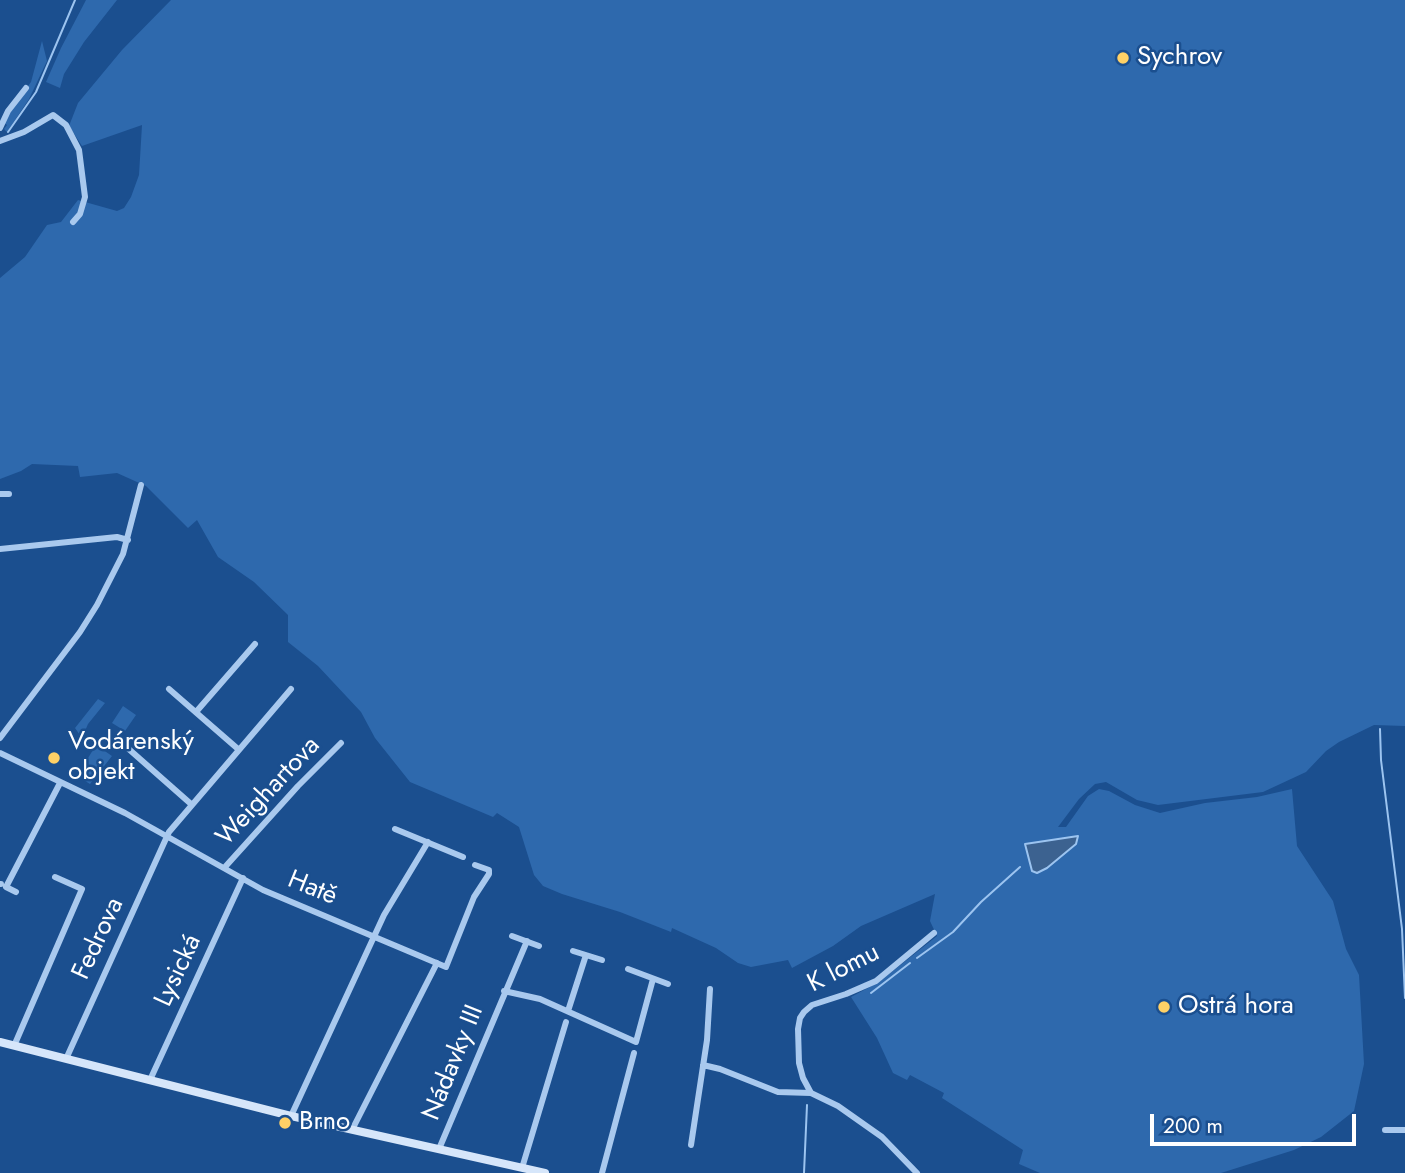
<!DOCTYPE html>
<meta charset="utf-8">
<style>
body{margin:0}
#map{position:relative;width:1405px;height:1173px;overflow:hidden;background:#1b4f8f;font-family:Jost,sans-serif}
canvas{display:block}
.scale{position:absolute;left:1150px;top:1114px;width:206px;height:32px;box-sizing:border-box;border:4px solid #fff;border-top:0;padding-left:9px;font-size:21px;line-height:24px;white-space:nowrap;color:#fff;-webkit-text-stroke:5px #1b4f8f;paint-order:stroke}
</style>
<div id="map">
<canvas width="1405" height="1173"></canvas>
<div class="scale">200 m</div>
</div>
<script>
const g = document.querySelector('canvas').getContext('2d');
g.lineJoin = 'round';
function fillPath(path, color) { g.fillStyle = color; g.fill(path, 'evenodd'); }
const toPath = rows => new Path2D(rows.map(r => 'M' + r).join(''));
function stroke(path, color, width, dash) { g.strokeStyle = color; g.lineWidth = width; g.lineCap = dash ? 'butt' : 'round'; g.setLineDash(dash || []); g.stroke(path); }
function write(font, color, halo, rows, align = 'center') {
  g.font = font + ' Jost,sans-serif'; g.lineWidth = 5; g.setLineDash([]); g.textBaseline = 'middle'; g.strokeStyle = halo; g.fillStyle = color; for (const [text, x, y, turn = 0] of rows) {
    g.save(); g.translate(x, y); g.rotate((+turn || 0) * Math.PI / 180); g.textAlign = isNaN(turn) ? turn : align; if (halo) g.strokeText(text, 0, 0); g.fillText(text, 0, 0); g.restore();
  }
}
fillPath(toPath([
 [86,0,117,0,84,42,64,74,60,88,46,82,61,48],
 [171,0,1405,0,1405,726,1374,725,1339,742,1326,751,1306,772,1263,792,1158,805,1137,800,1106,782,1095,784,1079,799,1058,827,1066,827,1088,796,1099,789,1109,791,1135,805,1160,813,1205,803,1257,797,1292,789,1297,846,1333,901,1346,949,1359,975,1364,1064,1354,1111,1321,1137,1294,1150,1221,1173,1040,1173,1019,1164,1023,1150,942,1098,944,1093,910,1075,907,1080,893,1073,877,1038,851,997,879,982,937,936,930,921,935,894,861,926,833,946,792,968,788,960,751,967,738,963,716,948,672,928,671,932,620,912,562,894,543,886,534,875,519,827,497,813,493,817,410,782,375,738,361,712,318,666,288,642,288,615,254,582,218,557,197,520,188,528,146,486,117,473,80,477,78,466,32,464,21,471,0,479,0,278,25,257,47,225,61,222,78,200,117,211,124,208,131,197,139,175,142,125,82,146,69,126,78,103,122,50],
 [42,41,47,61,29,99,7,132,4,129,7,125,4,123,11,109,31,82],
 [98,699,105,703,88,724,82,738,75,728],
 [123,706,136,715,125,731,112,723],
 [96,745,112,756,90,784,77,776]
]), '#2e69ad');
const water = toPath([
 [1078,836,1076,844,1047,868,1037,873,1032,871,1025,844,1078,836]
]);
fillPath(water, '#3c6290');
stroke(water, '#9cc4f0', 2);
stroke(toPath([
 [8,132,36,92,75,0],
 [1380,729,1381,760,1402,929,1405,998],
 [917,958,953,932,981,902,1020,867],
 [871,993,910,963],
 [804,1173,807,1105]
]), '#9cc4f0', 2);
stroke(toPath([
 [0,128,8,111,26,88],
 [0,141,24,132,53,115,66,125,79,150,85,197,80,214,73,222],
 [0,494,9,494],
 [0,549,117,537,128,540],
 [169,689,238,749],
 [196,712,255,644],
 [0,738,80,632,97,605,123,554,141,485],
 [123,744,191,804],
 [0,753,125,813,263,890,446,967,474,897,489,874,489,870,475,865],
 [395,829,463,857],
 [225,867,298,786,341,743],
 [0,884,1,884],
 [16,892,6,887,60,783],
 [512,936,539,946],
 [573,951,602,960],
 [628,969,668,984],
 [504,991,540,999,636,1042,653,979],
 [568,1011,586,955],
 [14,1046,82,889,55,877],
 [66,1059,169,832,291,689],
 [703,1065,720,1069,778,1092,811,1093,838,1106,882,1137,917,1173],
 [150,1080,243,878],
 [811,1093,803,1078,799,1063,798,1029,800,1018,804,1012,812,1005,846,994,876,981,934,933],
 [291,1116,384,915,428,842],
 [352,1130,437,963],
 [1385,1130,1405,1130],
 [691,1145,707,1040,710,989],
 [439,1149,527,941],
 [522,1168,566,1022],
 [602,1173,634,1053]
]), '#a9c9ee', 6);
stroke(toPath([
 [0,1042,291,1116,545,1173]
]), '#d6e6fa', 8);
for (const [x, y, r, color] of [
 [1123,58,7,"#ffd166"],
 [54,758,7,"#ffd166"],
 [1164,1007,7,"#ffd166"],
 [285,1123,7,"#ffd166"]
]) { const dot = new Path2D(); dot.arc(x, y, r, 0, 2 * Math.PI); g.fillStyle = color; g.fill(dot); stroke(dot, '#1b4f8f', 2.5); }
write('26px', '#fff', '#1b4f8f', [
 ["Sychrov",1137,58],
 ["Vodárenský",68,743],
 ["objekt",68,773],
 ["Ostrá hora",1178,1007],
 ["Brno",299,1123]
], 'left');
write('26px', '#fff', '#1b4f8f', [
 ["Weighartova",269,792,-47],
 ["Hatě",312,889,22],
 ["Fedrova",99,939,-65],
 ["K lomu",844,969,-27],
 ["Lysická",179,971,-65],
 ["Nádavky III",454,1063,-68]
]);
</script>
